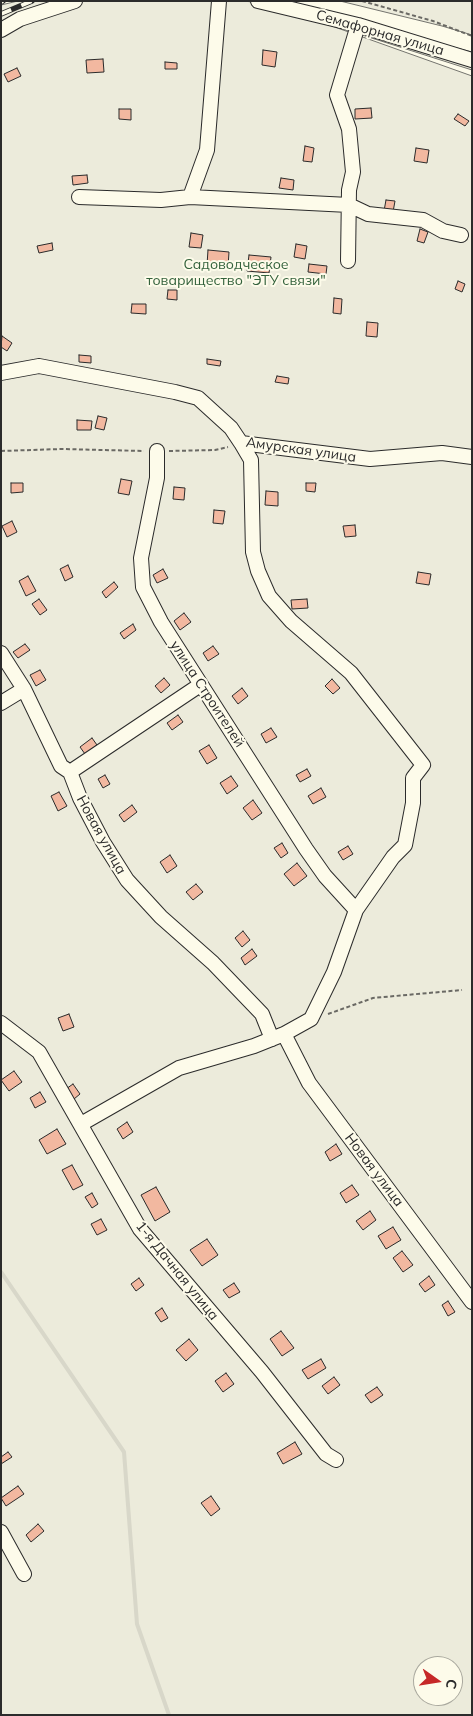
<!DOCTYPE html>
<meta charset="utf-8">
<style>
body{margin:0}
#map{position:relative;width:473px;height:1716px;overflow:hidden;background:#fdfbea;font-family:Mulish,sans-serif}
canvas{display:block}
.frame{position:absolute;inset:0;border:2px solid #2b2b2b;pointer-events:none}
.north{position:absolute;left:413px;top:1656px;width:50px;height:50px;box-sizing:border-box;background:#fdfbea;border:1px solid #a9a89e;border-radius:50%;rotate:103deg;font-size:14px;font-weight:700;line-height:20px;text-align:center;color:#2b2b2b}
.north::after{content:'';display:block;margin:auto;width:18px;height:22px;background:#c62828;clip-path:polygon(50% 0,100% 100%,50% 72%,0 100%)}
</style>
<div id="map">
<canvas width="473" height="1716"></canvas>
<div class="frame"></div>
<div class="north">С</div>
</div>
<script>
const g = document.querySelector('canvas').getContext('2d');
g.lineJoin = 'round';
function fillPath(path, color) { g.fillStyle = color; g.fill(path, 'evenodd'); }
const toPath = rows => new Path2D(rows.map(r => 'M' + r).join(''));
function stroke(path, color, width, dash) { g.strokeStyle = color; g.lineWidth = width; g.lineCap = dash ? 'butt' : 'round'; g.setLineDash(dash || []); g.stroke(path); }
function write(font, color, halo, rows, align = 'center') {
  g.font = font + ' Mulish,sans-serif'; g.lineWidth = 4; g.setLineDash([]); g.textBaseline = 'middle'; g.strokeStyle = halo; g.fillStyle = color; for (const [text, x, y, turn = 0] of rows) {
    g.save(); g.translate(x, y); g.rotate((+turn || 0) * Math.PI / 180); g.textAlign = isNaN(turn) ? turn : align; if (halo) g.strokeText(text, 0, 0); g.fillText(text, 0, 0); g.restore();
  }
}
const green = toPath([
 [18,1,245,1,277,6,298,6,472,52,472,70,315,20,472,76,472,1715,1,1715,1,5,18,1],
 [423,1666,453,1666,453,1696,423,1696,423,1666],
 [340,1,472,1,472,35,442,26,340,1]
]);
fillPath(green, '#ecebdb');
stroke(green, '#74746e', 1);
stroke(toPath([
 [1,1272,124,1452,137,1624,169,1715]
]), '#d8d7c9', 4);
const building = toPath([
 [263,50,277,52,275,67,262,65,263,50],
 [103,59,104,72,87,73,86,60,103,59],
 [165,62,177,63,177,69,165,69,165,62],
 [17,68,21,76,8,82,4,74,17,68],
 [371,108,372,118,355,119,355,109,371,108],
 [119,109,131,109,131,120,119,119,119,109],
 [458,114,469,121,465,126,454,119,458,114],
 [305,146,314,148,312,162,303,161,305,146],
 [416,148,429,150,427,163,414,161,416,148],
 [87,175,88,183,73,185,72,176,87,175],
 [281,178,294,180,293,190,279,188,281,178],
 [386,200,395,201,393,212,384,211,386,200],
 [420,229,428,232,424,243,417,241,420,229],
 [191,233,203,235,201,248,189,247,191,233],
 [52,243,53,250,39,253,37,246,52,243],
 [296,244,307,246,305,259,294,257,296,244],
 [208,250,229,252,228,267,207,265,208,250],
 [249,255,271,257,269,273,247,271,249,255],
 [309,264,327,266,326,274,308,272,309,264],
 [458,281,465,284,462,292,455,289,458,281],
 [168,290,177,290,177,300,167,299,168,290],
 [334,298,342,299,341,314,333,313,334,298],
 [132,304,146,304,146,314,131,313,132,304],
 [367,322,378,323,377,337,366,336,367,322],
 [2,336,12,343,7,351,1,347,2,336],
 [79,355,91,356,91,363,79,362,79,355],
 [207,359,221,361,220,366,207,364,207,359],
 [277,376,289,378,288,384,275,382,277,376],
 [98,416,107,418,104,430,95,428,98,416],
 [77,420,92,421,91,430,77,430,77,420],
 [121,479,132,481,129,495,118,493,121,479],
 [11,483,23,483,23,492,11,493,11,483],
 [306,483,316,483,315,492,306,491,306,483],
 [174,487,185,488,184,500,173,499,174,487],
 [266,491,278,492,278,506,265,505,266,491],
 [214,510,225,511,223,524,213,523,214,510],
 [12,521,17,532,7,537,2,526,12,521],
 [355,525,356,536,345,537,343,526,355,525],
 [68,565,73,577,65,581,60,569,68,565],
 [163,569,168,578,157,583,153,575,163,569],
 [418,572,431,574,429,585,416,583,418,572],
 [28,576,36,591,26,596,19,581,28,576],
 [114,582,118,587,106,598,102,592,114,582],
 [39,599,47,610,40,615,32,604,39,599],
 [307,599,308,608,292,609,291,600,307,599],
 [184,613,191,622,180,630,174,621,184,613],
 [133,624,136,630,124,639,120,633,133,624],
 [25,644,30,650,18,658,13,652,25,644],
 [213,646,219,654,208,661,203,653,213,646],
 [40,670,46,680,36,686,30,675,40,670],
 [164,678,170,685,161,693,155,686,164,678],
 [332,679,340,688,333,694,325,686,332,679],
 [242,688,248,696,238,704,232,696,242,688],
 [178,715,183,722,172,730,167,723,178,715],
 [271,728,277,737,266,743,261,734,271,728],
 [92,738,97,745,85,754,80,747,92,738],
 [209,745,217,758,207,764,199,751,209,745],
 [307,769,311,776,300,782,296,775,307,769],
 [105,775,110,784,103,788,98,779,105,775],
 [231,776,238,786,227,794,220,783,231,776],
 [321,788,326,797,313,804,308,796,321,788],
 [59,792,67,806,58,811,51,796,59,792],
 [253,800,262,813,252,820,243,808,253,800],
 [132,805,137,812,124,822,119,815,132,805],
 [282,843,288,853,281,858,274,848,282,843],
 [348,846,353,854,343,860,338,852,348,846],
 [170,855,177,866,167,873,160,862,170,855],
 [297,863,307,876,294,886,284,874,297,863],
 [196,884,203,892,193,900,186,892,196,884],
 [243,931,250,940,242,947,235,938,243,931],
 [252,949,257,956,245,965,241,958,252,949],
 [69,1014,74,1027,63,1031,58,1018,69,1014],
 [14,1071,22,1082,9,1091,1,1080,14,1071],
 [73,1084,80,1094,74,1099,66,1089,73,1084],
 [40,1092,46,1102,35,1108,30,1098,40,1092],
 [127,1122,133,1132,123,1139,117,1129,127,1122],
 [57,1129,66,1144,47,1154,39,1140,57,1129],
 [336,1144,342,1154,330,1161,325,1152,336,1144],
 [72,1165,83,1185,73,1190,62,1170,72,1165],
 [352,1185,359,1195,346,1203,340,1193,352,1185],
 [156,1187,170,1212,155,1221,141,1195,156,1187],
 [92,1193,98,1204,92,1208,85,1197,92,1193],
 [370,1211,376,1220,363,1230,356,1221,370,1211],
 [101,1219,107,1230,97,1235,91,1224,101,1219],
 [393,1227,401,1240,386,1249,378,1236,393,1227],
 [207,1239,218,1255,202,1266,190,1250,207,1239],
 [402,1251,413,1265,403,1272,393,1258,402,1251],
 [429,1276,435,1285,425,1292,419,1284,429,1276],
 [139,1278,144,1285,136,1291,131,1284,139,1278],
 [234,1283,240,1292,229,1298,223,1290,234,1283],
 [448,1301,455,1312,448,1316,442,1305,448,1301],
 [162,1308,168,1318,161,1322,155,1313,162,1308],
 [281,1331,294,1348,282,1356,270,1339,281,1331],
 [189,1339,198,1350,186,1361,176,1350,189,1339],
 [321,1359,326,1368,308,1379,302,1370,321,1359],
 [226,1373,234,1384,223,1392,215,1381,226,1373],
 [334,1377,340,1385,328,1394,322,1386,334,1377],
 [377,1387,383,1395,371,1403,365,1395,377,1387],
 [295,1442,302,1454,283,1464,277,1453,295,1442],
 [8,1452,12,1457,1,1464,1,1457,8,1452],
 [18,1486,24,1494,6,1506,1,1498,18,1486],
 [211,1496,220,1509,211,1516,201,1503,211,1496],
 [38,1524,44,1531,31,1542,26,1535,38,1524]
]);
fillPath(building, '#f2b8a0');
stroke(building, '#2b2b2b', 1);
const minor = toPath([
 [258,1,358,25,472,60],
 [1,30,20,19,75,1],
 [79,197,161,200,190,197,349,205,368,214,423,220,443,231,461,235],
 [190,197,207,150,219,1],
 [348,261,349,190,353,172,349,129,337,95,358,25],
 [1,373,39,366,175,392,198,398,231,428,241,443,370,459,442,453,472,457],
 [157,451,157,478,141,558,143,587,161,622,306,849,325,876,356,910],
 [1,653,24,689,61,766,70,772,80,798,103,842,127,880,161,917,213,963,262,1014,272,1039],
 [1,703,24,689],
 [70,772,200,685],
 [1,1023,39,1052,140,1229,262,1372,326,1454,336,1460],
 [284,1034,309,1083,472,1302],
 [81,1124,179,1068,254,1046,284,1034,311,1019,334,972,356,910,393,857,405,845,413,803,413,778,423,765,351,673,291,621,269,596,258,571,253,552,251,460,241,443],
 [1,1532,24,1574]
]);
stroke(minor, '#2b2b2b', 16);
stroke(toPath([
 [362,1,433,21,472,36],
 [1,451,61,449,144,451],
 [169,451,215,450,228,447],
 [328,1014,373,998,462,990]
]), '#6a6964', 2, [4, 2.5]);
stroke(minor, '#fdfbea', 14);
const rail = toPath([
 [1,2,3,1],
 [1,14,32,1]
]);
stroke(rail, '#2b2b2b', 5.5);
stroke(rail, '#fdfbea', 4, [11]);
write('14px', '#2b2b2b', '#fdfbea', [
 ["Семафорная улица",380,33,16],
 ["Амурская улица",301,450,8],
 ["улица Строителей",207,694,57],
 ["Новая улица",101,835,61],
 ["Новая улица",374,1170,53],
 ["1-я Дачная улица",177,1271,51]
]);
write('14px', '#34623c', '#fdfbea', [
 ["Садоводческое",236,265],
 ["товарищество \"ЭТУ связи\"",236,281]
]);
</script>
